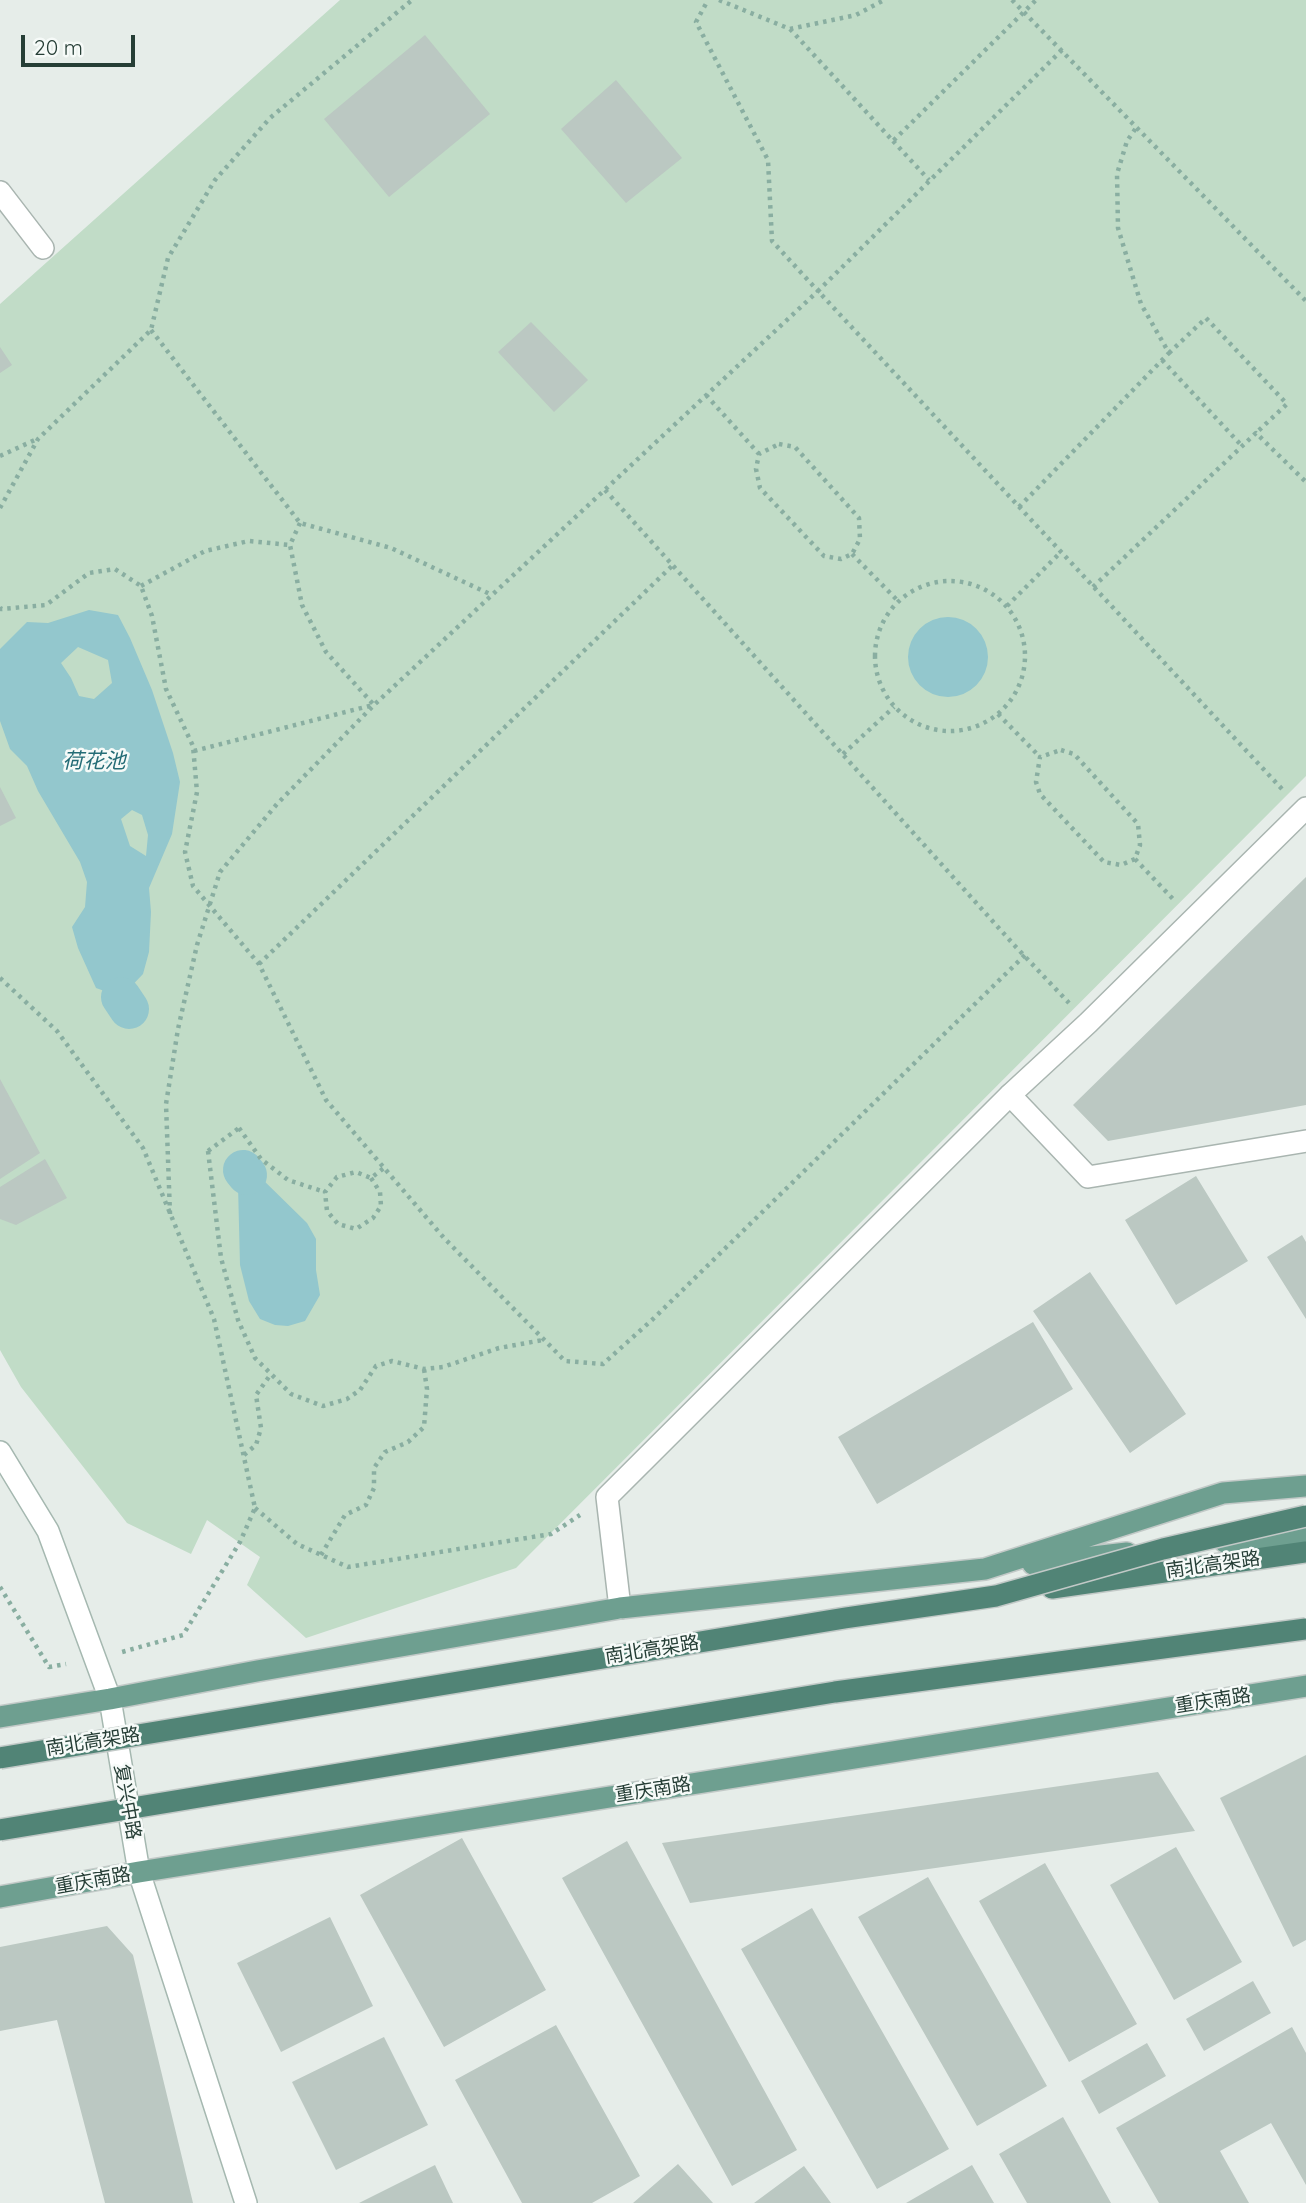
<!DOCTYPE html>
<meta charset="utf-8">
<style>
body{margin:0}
#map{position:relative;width:1306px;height:2203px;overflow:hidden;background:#e6ede9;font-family:Quicksand,sans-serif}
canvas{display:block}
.scale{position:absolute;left:21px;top:35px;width:114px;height:32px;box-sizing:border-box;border:4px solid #263e36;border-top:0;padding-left:9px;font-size:21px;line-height:24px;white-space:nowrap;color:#263e36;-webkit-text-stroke:5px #f6faf8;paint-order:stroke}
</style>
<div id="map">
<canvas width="1306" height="2203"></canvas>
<div class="scale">20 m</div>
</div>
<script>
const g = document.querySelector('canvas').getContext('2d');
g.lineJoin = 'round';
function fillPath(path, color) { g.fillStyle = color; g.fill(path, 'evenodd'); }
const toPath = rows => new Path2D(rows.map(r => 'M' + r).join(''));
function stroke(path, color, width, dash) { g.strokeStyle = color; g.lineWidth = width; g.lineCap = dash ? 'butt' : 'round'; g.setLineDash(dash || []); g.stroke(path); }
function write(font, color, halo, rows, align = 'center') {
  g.font = font + ' Quicksand,"Noto Sans SC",sans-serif'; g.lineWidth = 5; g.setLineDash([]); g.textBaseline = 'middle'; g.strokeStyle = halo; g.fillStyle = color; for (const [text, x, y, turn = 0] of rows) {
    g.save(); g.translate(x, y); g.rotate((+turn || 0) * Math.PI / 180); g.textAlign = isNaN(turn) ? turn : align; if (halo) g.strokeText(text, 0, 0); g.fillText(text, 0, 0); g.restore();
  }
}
fillPath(toPath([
 [340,0,1306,0,1306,776,516,1568,306,1638,247,1585,260,1557,207,1520,191,1554,127,1523,21,1387,0,1350,0,304]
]), '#c1dcc7');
fillPath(toPath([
 [89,610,118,615,130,638,152,690,173,753,180,782,172,834,149,888,151,912,149,952,143,974,121,997,96,988,78,948,72,927,85,907,87,882,80,862,38,791,27,766,10,749,0,721,0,649,27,622,48,623],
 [78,647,108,660,112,683,94,699,79,696,71,678,61,663],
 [132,810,142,815,148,835,146,856,130,846,121,819],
 '908 657a40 40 0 1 1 80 0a40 40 0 1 1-80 0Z',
 [257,1174,307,1223,316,1239,316,1270,320,1295,305,1321,288,1326,275,1325,260,1319,249,1301,240,1265,238,1185,247,1175]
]), '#93c7cd');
stroke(toPath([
 [121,997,129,1009],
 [243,1170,247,1175]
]), '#93c7cd', 40);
fillPath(toPath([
 [425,35,490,114,389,197,324,119],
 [616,80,682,158,626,203,561,129],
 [531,322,588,380,554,412,498,352],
 [0,347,12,365,0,373],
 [0,787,16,818,0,826],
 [1306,877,1306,1105,1108,1141,1073,1105],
 [0,1079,40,1153,0,1179],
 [45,1159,67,1198,16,1225,0,1219,0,1187],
 [1196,1176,1248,1261,1176,1305,1125,1220],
 [1302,1235,1306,1242,1306,1319,1267,1257],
 [1090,1272,1186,1414,1130,1453,1033,1311],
 [1033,1322,1073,1389,877,1504,838,1437],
 [1306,1755,1306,1940,1293,1947,1220,1798],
 [1158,1772,1195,1831,690,1903,662,1843],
 [462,1838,546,1990,444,2047,360,1895],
 [627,1841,797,2150,732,2186,562,1878],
 [1176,1847,1242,1962,1174,2000,1110,1885],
 [1045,1863,1137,2024,1069,2062,979,1901],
 [928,1877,1047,2086,977,2126,858,1917],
 [812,1908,949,2149,877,2189,741,1949],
 [330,1917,373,2006,281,2052,237,1963],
 [107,1926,133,1955,193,2203,105,2203,57,2020,0,2031,0,1947],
 [1253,1981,1271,2013,1204,2051,1186,2019],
 [556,2025,640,2176,592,2203,522,2203,455,2080],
 [1292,2027,1306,2053,1306,2185,1271,2123,1220,2151,1249,2203,1159,2203,1116,2128],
 [384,2037,428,2125,336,2170,292,2082],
 [1147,2043,1166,2076,1099,2114,1081,2081],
 [1063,2117,1111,2203,1027,2203,999,2154],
 [678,2164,713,2203,633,2203],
 [435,2165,453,2203,359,2203],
 [972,2165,994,2203,906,2203],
 [804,2166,831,2203,754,2203]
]), '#bbc8c2');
const service = toPath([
 [1010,1095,1088,1177,1306,1141]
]);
const pedestrian = toPath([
 [620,1608,607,1497,1010,1095,1088,1023,1306,808]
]);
const minor = toPath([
 [0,192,43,248]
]);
const secondary = toPath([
 [0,1452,48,1531,110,1699,139,1872,246,2203]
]);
const primary = toPath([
 [1225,1542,1306,1533],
 [1033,1564,1127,1553],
 [0,1717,110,1699,257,1671,620,1608,985,1569,1223,1493,1306,1486],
 [0,1897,139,1872,1306,1686]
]);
const trunk = toPath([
 [1052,1588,1306,1552]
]);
stroke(service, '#a9b5b0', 24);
stroke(pedestrian, '#a9b5b0', 24);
stroke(minor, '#a9b5b0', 24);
stroke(secondary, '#a5b8b0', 24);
stroke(primary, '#c2c9c7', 24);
stroke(trunk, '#c2c9c7', 24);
stroke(toPath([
 [719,0,790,29,856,15,884,0],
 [1012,0,1306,301],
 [790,29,893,141,1036,0],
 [1062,50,818,291,1282,789],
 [893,141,929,180],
 [151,330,300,523,391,548,492,595],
 [1169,353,1206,318,1287,404,1256,433],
 [1162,360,1242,446],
 [706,395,759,454],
 [779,444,795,447,859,518,860,539,852,554,841,559,824,556,760,488,756,469,759,454,779,444],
 [0,456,37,439],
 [605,490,1015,946,1069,1003],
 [1019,507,1169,353,1141,304,1118,228,1117,174,1127,141,1136,128],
 [0,508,38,439,151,330,168,258,215,180,270,118,412,0],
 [300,523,290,545,302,605,326,652,374,705],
 [852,554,898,601],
 '875 656a75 75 0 1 1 150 0a75 75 0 1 1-150 0Z',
 [141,586,205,551,249,541,290,545],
 [1093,587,1256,433,1306,482],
 [1007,606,1061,552],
 [0,607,1,609,46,605,89,573,115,569,141,586,152,616,166,689,193,746,197,792,185,852,193,886,259,964,326,1100,444,1238,565,1361,603,1364,653,1319,1025,955],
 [998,714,1040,757],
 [1061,750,1074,754,1138,824,1140,845,1135,859,1121,865,1104,862,1040,794,1036,782,1040,757,1061,750],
 [194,751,373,705],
 [843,754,894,707],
 [1135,859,1173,899],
 [259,964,673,565],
 [0,978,57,1031,143,1148,214,1319,255,1508,240,1542,183,1635,122,1652],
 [239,1128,261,1159,288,1180,325,1192],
 [208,1151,221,1258,238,1320,255,1358,291,1394,323,1406,347,1399,360,1390,376,1366,392,1361,424,1369,443,1367,499,1348,543,1340],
 [371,1178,380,1192,381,1206,373,1218,356,1229,338,1224,327,1211,325,1192,337,1177,356,1172,371,1178,384,1168],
 [170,1214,166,1104,178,1029,197,945,220,872,277,804,374,705,818,291,772,241,768,160,696,22,708,0],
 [244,1455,256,1445,261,1428,256,1395,271,1374],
 [255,1508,297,1544,348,1567,551,1534,580,1515],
 [321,1555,345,1515,366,1505,374,1488,374,1468,385,1452,408,1442,424,1427,427,1389,424,1369],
 [0,1587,49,1667,66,1664]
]), '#89aea1', 4.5, [3.5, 5]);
stroke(service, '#fff', 21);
stroke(pedestrian, '#fff', 21);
stroke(minor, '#fff', 21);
stroke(secondary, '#fff', 21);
stroke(primary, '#6e9f90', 21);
stroke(trunk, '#518476', 21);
const trunkBridge = toPath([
 [0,1758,845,1618,996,1596,1163,1549,1306,1516],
 [0,1830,835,1692,1306,1629]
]);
stroke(trunkBridge, '#c2c9c7', 24, []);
stroke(toPath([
 [208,1151,239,1128]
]), '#89aea1', 4.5, [3.5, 5]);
stroke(trunkBridge, '#518476', 21);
write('19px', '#263e36', '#f6faf8', [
 ["南北高架路",1213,1565,-8],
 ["南北高架路",652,1650,-9],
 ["重庆南路",1213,1701,-9],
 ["南北高架路",93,1742,-9],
 ["重庆南路",653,1790,-9],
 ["复兴中路",127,1802,80],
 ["重庆南路",93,1881,-10]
]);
write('italic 21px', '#246c76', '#f6faf8', [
 ["荷花池",94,762]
]);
</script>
